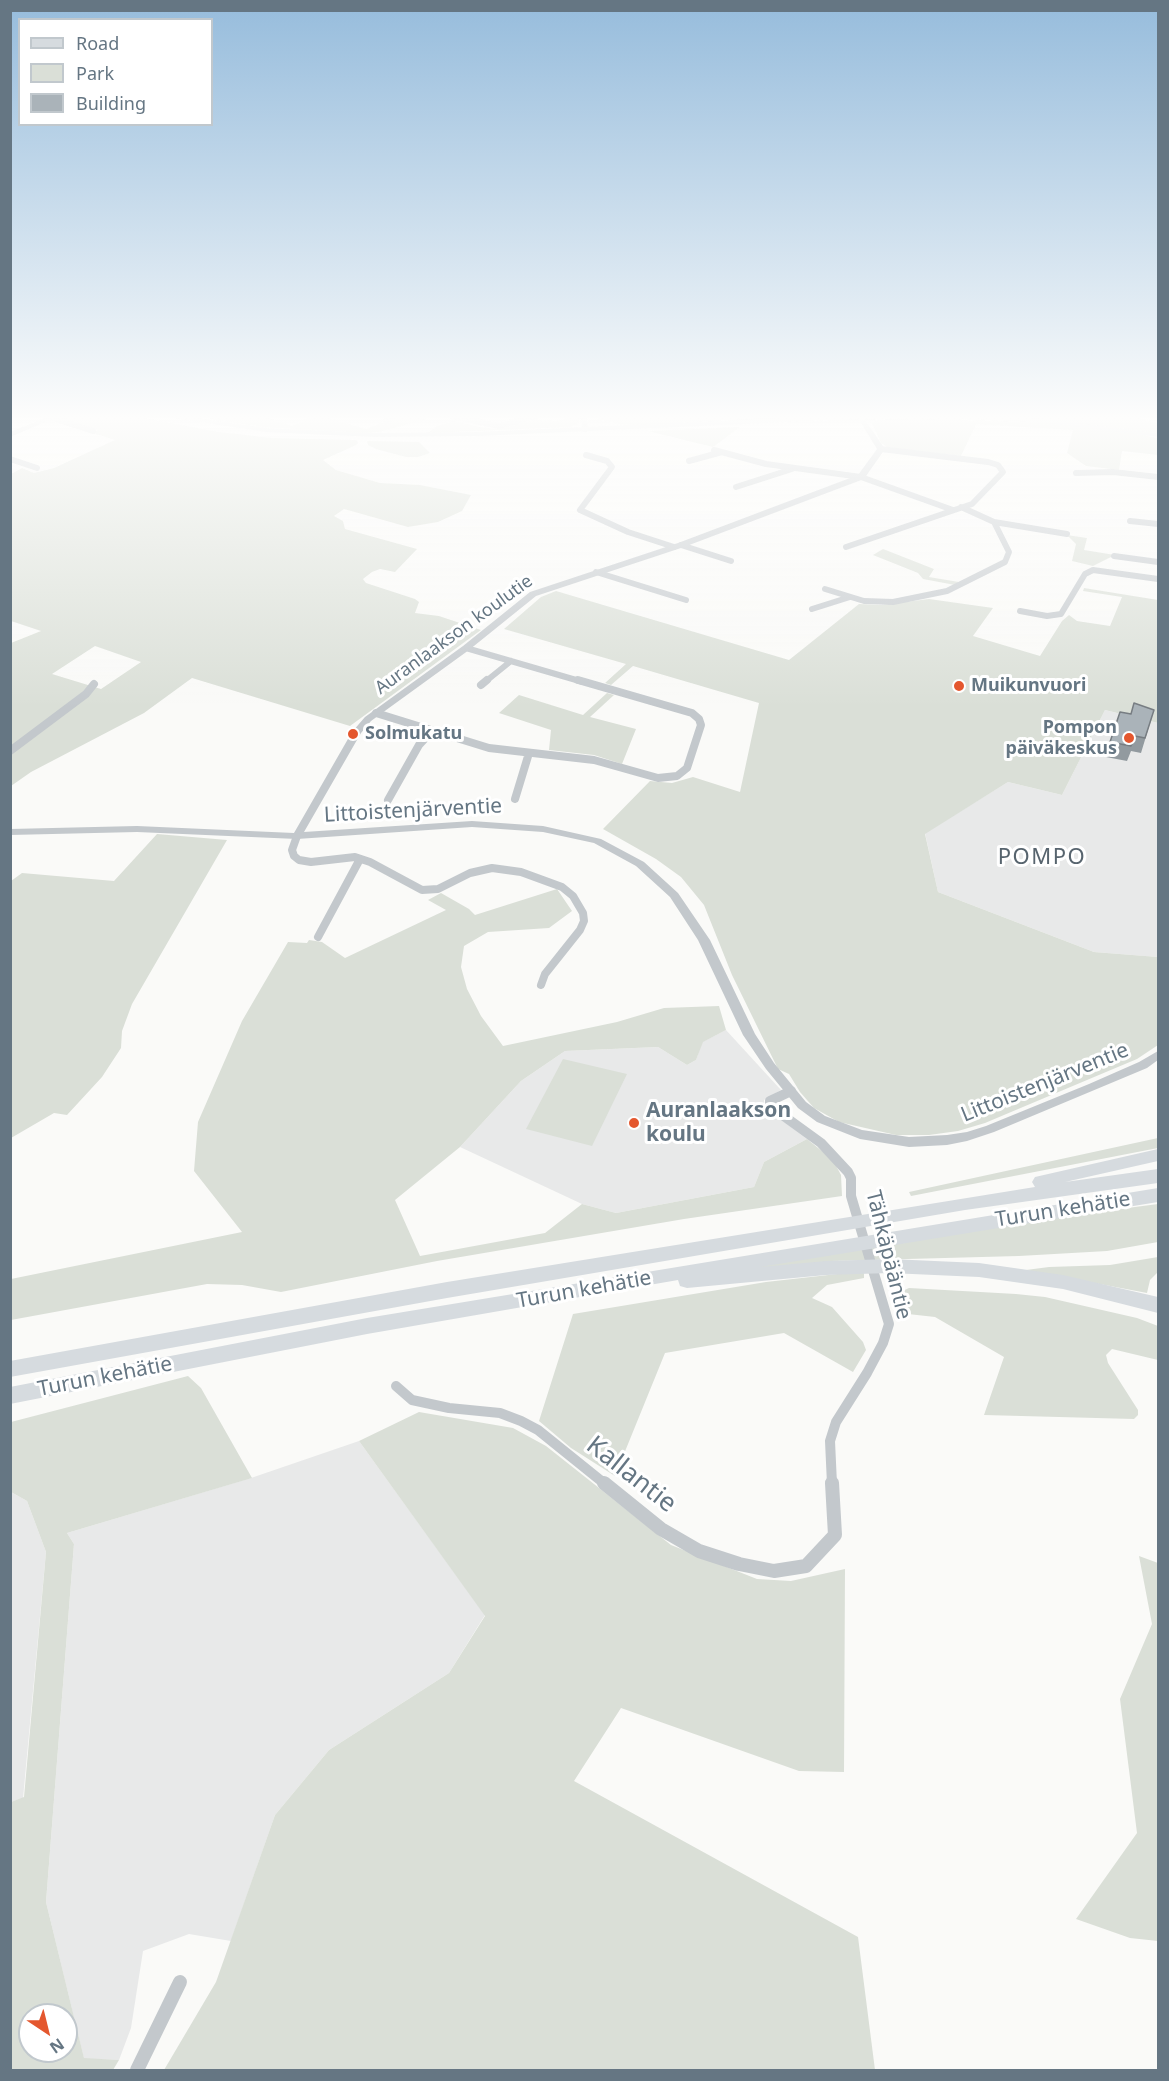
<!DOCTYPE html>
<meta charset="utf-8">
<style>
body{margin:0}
#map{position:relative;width:1169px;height:2081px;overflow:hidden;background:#fafaf8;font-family:"Noto Sans",sans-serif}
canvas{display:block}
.frame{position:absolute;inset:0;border:12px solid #657683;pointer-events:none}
.legend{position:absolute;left:18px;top:18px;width:195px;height:108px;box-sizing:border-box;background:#fff;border:2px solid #c1c8cd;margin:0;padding:8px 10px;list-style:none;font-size:18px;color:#657683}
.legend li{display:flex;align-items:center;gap:12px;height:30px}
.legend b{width:30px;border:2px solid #c1c8cd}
.north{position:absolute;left:18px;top:2003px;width:60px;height:60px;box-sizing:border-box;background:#fff;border:2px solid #c1c8cd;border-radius:50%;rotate:145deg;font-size:16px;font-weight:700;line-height:24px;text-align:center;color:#657683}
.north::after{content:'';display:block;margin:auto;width:21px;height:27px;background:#e4572e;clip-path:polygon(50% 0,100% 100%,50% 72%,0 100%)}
</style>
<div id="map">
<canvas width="1169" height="2081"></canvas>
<div class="frame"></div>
<ul class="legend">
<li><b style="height:8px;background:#d6dbdf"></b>Road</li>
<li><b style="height:16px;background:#dadfd7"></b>Park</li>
<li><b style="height:16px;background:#aab3b9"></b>Building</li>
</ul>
<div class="north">N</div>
</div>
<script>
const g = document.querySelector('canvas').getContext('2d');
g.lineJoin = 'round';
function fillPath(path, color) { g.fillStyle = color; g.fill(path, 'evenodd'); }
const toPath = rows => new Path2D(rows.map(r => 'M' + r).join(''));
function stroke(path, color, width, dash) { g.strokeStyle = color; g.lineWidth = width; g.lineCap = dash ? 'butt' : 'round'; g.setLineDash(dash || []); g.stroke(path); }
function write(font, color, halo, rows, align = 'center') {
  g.font = font + ' "Noto Sans",sans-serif'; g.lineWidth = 6; g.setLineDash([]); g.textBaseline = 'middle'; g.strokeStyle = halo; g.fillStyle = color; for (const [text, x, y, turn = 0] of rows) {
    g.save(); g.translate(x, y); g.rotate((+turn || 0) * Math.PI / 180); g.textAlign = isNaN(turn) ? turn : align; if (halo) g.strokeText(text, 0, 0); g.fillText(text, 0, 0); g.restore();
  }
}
fillPath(toPath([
 [1105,710,1158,723,1158,957,1094,952,938,892,925,833,1008,782,1062,795],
 [726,1030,781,1090,764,1100,764,1107,807,1139,764,1162,754,1187,616,1213,582,1204,460,1147,521,1081,565,1051,658,1047,687,1065,696,1060,702,1042],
 [359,1441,485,1615,449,1673,329,1750,275,1815,231,1941,189,1934,143,1951,131,2028,119,2060,84,2059,46,1902,74,1544,67,1533,251,1478],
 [11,1492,27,1501,46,1552,23,1798,11,1802]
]), '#e8e9e9');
fillPath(toPath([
 [71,416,132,416,219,432,272,438,356,440,358,443,356,445,323,460,336,470,380,483,420,485,471,495,462,511,438,522,408,527,344,509,334,516,343,521,345,529,417,549,395,572,380,569,372,572,363,579,366,583,415,599,419,602,415,613,439,616,481,630,350,726,192,678,144,713,31,772,11,786,11,643,41,631,11,621,11,474,22,468,34,473,54,468,115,440,93,433,98,430,63,419],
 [95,646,141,662,101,689,52,674],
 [196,416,261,416,293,426,312,416,321,416,366,429,400,416,425,416,426,419,379,432,364,433,262,427],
 [565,416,581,416,579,423,570,427,428,433,437,426,454,421,479,427,500,429,535,420,563,421],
 [598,416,809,416,640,425,618,424,598,419],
 [1015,416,1128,416,1158,423,1158,433],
 [918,419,1043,422,1132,433,1158,438,1158,455,1122,451,1119,470,1086,466,1067,453,1073,430,976,424,961,456,887,447,881,443,872,423,877,420],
 [740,427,713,447,648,431],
 [367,441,419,442,430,453,418,457,406,457,376,449,368,445],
 [1067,535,1087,538,1084,550,1115,555,1093,566,1072,561,1076,544],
 [883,549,934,569,929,577,959,582,955,585,923,579,918,573,873,555],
 [1084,588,1158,600,1158,723,1105,710,1062,795,1008,782,925,834,938,892,1094,952,1158,957,1158,1045,1137,1059,1106,1072,985,1123,958,1131,929,1135,896,1135,839,1122,814,1108,800,1092,789,1074,778,1069,732,975,704,905,681,877,656,859,603,829,650,781,672,783,693,777,740,792,759,703,633,666,611,685,605,683,626,664,504,629,541,597,556,591,789,660,859,604,881,605,929,599,993,608,973,636,1040,656,1062,621,1069,615,1077,621,1110,626,1122,597,1083,591],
 [607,693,614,695,590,717,636,729,622,764,594,755,549,750,551,730,499,713,519,695,583,715],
 [157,834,227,840,132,1004,122,1031,121,1048,102,1077,67,1115,54,1113,11,1138,11,881,22,873,114,881],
 [557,889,572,911,549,928,488,932,464,946,461,967,467,989,481,1016,503,1046,617,1022,664,1008,719,1006,726,1030,703,1042,696,1060,687,1065,658,1047,565,1051,521,1081,460,1147,395,1200,420,1256,545,1233,582,1204,616,1213,754,1187,764,1162,807,1139,833,1160,841,1175,842,1196,684,1219,437,1261,281,1292,242,1285,207,1284,11,1320,11,1279,242,1232,194,1171,198,1122,242,1021,288,942,307,943,309,940,322,942,345,958,446,910,428,900,441,893,469,909,475,915],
 [563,1059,627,1074,592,1146,526,1129],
 [1158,1138,1158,1148,911,1196,909,1192],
 [1158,1204,1158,1242,1107,1251,1019,1256,833,1261,757,1269,757,1266,1066,1216],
 [1158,1257,1158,1272,1150,1280,1147,1293,1026,1270,1049,1267,1110,1265],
 [864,1271,864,1278,827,1285,812,1298,832,1307,863,1342,866,1350,853,1372,784,1333,665,1353,615,1476,571,1448,539,1421,573,1314,766,1282],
 [909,1288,1016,1294,1045,1297,1137,1318,1158,1326,1158,1360,1112,1349,1106,1355,1108,1363,1138,1410,1138,1415,1134,1419,984,1415,1004,1357,935,1317,899,1313,896,1294],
 [188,1376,201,1388,252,1478,67,1533,74,1544,46,1902,84,2058,119,2060,113,2070,11,2070,11,1802,24,1797,46,1552,27,1501,11,1492,11,1422],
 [30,2015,66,2015,66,2051,30,2051],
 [419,1412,513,1428,546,1446,671,1545,757,1579,791,1581,845,1569,844,1772,799,1771,621,1708,574,1781,858,1937,875,2070,164,2070,216,1982,275,1815,329,1750,449,1673,485,1616,359,1441],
 [1139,1556,1158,1563,1158,1941,1130,1938,1076,1919,1137,1833,1120,1699,1152,1624]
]), '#dadfd7');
stroke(toPath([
 [452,416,499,426,536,416],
 [584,416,585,429],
 [52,418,93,431],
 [386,421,396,416],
 [714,450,766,464,861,477,953,510],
 [586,455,607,461,612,467,580,510,628,532,674,547],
 [10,459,37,468],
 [689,461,722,452],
 [1076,473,1113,472,1158,477],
 [736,487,792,469],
 [1130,521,1158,524],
 [994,522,1067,534],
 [681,545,731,561],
 [846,547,972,504,1003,472,998,465,988,462,881,449],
 [1114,556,1158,562],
 [596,572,686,600],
 [825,589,864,601,893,602,947,591,1005,562,1009,552,994,522,961,507],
 [812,609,850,597],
 [1020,611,1047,616,1061,614,1085,574,1093,570,1158,579],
 [466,648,583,682],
 [485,682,511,661]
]), '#c3c8cc', 6);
stroke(toPath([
 [481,685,487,680],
 [376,713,489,748,594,760,658,778,677,776,687,768,701,725,699,719,692,713,578,680],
 [10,751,86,694,94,684],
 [515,799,529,753],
 [388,800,419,745,431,732],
 [297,836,292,850,294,856,299,860,311,862,355,857,370,862,422,890,438,889,470,873,492,868,521,872,562,887,573,896,583,913,584,921,580,930,545,974,541,985],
 [318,937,360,859]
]), '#c3c8cc', 8);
stroke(toPath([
 [791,1091,770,1101,770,1106,821,1143,848,1172,851,1178,851,1196,889,1324,883,1343,867,1373,836,1422,830,1441,832,1484],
 [396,1386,412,1400,449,1408,500,1413,521,1421,538,1430,605,1484]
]), '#c3c8cc', 10);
stroke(toPath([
 [604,1483,661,1529,699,1551,739,1564,774,1571,806,1566,835,1535,832,1483],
 [137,2070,180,1982]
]), '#c3c8cc', 14);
fillPath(toPath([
 [50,416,59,416,10,437,10,432,50,416],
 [859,417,863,417,885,449,864,479,684,547,536,596,469,650,371,721,361,733,304,832,472,821,543,826,601,839,644,862,678,893,710,940,755,1034,774,1063,806,1102,825,1116,862,1130,909,1137,947,1135,967,1132,986,1126,1089,1084,1139,1062,1158,1051,1158,1060,1147,1068,994,1132,967,1141,947,1145,909,1147,860,1139,817,1122,798,1108,766,1069,743,1035,698,940,670,897,636,866,594,843,543,832,472,827,297,839,137,832,10,835,10,829,137,826,294,833,352,732,365,717,463,646,530,592,678,543,858,475,877,449,858,418,859,417]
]), '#c3c8cc');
fillPath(toPath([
 [161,416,183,416,266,428,375,433,478,432,820,416,998,416,1047,419,1158,433,1158,437,1047,423,967,419,832,420,478,436,375,437,266,432,161,416]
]), '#d6dbdf');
fillPath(toPath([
 [1158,1149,1158,1161,1065,1182,1158,1169,1158,1183,965,1210,447,1298,10,1377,10,1361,447,1282,1035,1187,1032,1182,1035,1177,1158,1149],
 [1158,1188,1158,1202,760,1267,826,1261,890,1259,979,1263,1063,1275,1158,1297,1158,1313,1063,1289,979,1277,890,1273,826,1275,687,1288,680,1286,678,1280,367,1334,10,1404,10,1387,367,1318,1158,1188]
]), '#d6dbdf');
fillPath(toPath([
 [1154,710,1141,753,1131,751,1127,761,1106,757,1110,742,1131,714]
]), '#929a9f');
const building = toPath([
 [1134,703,1154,710,1145,738,1135,736,1131,746,1110,742,1120,712,1131,714,1134,703]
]);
fillPath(building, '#aab3b9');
stroke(building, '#777d82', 1.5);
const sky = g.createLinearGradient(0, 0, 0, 708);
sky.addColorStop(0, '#96bcdc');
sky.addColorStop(0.59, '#fdfdfc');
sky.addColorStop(1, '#fdfdfc00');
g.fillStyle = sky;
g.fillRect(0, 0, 1169, 708);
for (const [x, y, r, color] of [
 [959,686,6,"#e4572e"],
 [353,734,6,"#e4572e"],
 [1129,738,6,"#e4572e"],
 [634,1123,6,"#e4572e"]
]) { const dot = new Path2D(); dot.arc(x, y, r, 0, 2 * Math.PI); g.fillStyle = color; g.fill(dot); stroke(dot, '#fff', 2); }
write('18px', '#657683', '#fff', [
 ["Auranlaakson koulutie",454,635,-36]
]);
write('bold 18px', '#657683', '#fff', [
 ["Muikunvuori",971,686],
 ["Pompon",1117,728,"right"],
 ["päiväkeskus",1117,749,"right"],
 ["Solmukatu",365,734]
], 'left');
write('21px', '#657683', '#fff', [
 ["Littoistenjärventie",413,811,-3],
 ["Littoistenjärventie",1045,1083,-22],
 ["Turun kehätie",1063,1210,-9],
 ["Tähkäpääntie",888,1255,76],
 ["Turun kehätie",584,1290,-10],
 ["Turun kehätie",105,1377,-11]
]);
write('bold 21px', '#657683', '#fff', [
 ["Auranlaakson",646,1111],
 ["koulu",646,1135]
], 'left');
g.letterSpacing = '1.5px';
write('22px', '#57646e', '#fff', [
 ["POMPO",1042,858]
]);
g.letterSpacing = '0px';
write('26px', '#657683', '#fff', [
 ["Kallantie",631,1475,38]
]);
</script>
